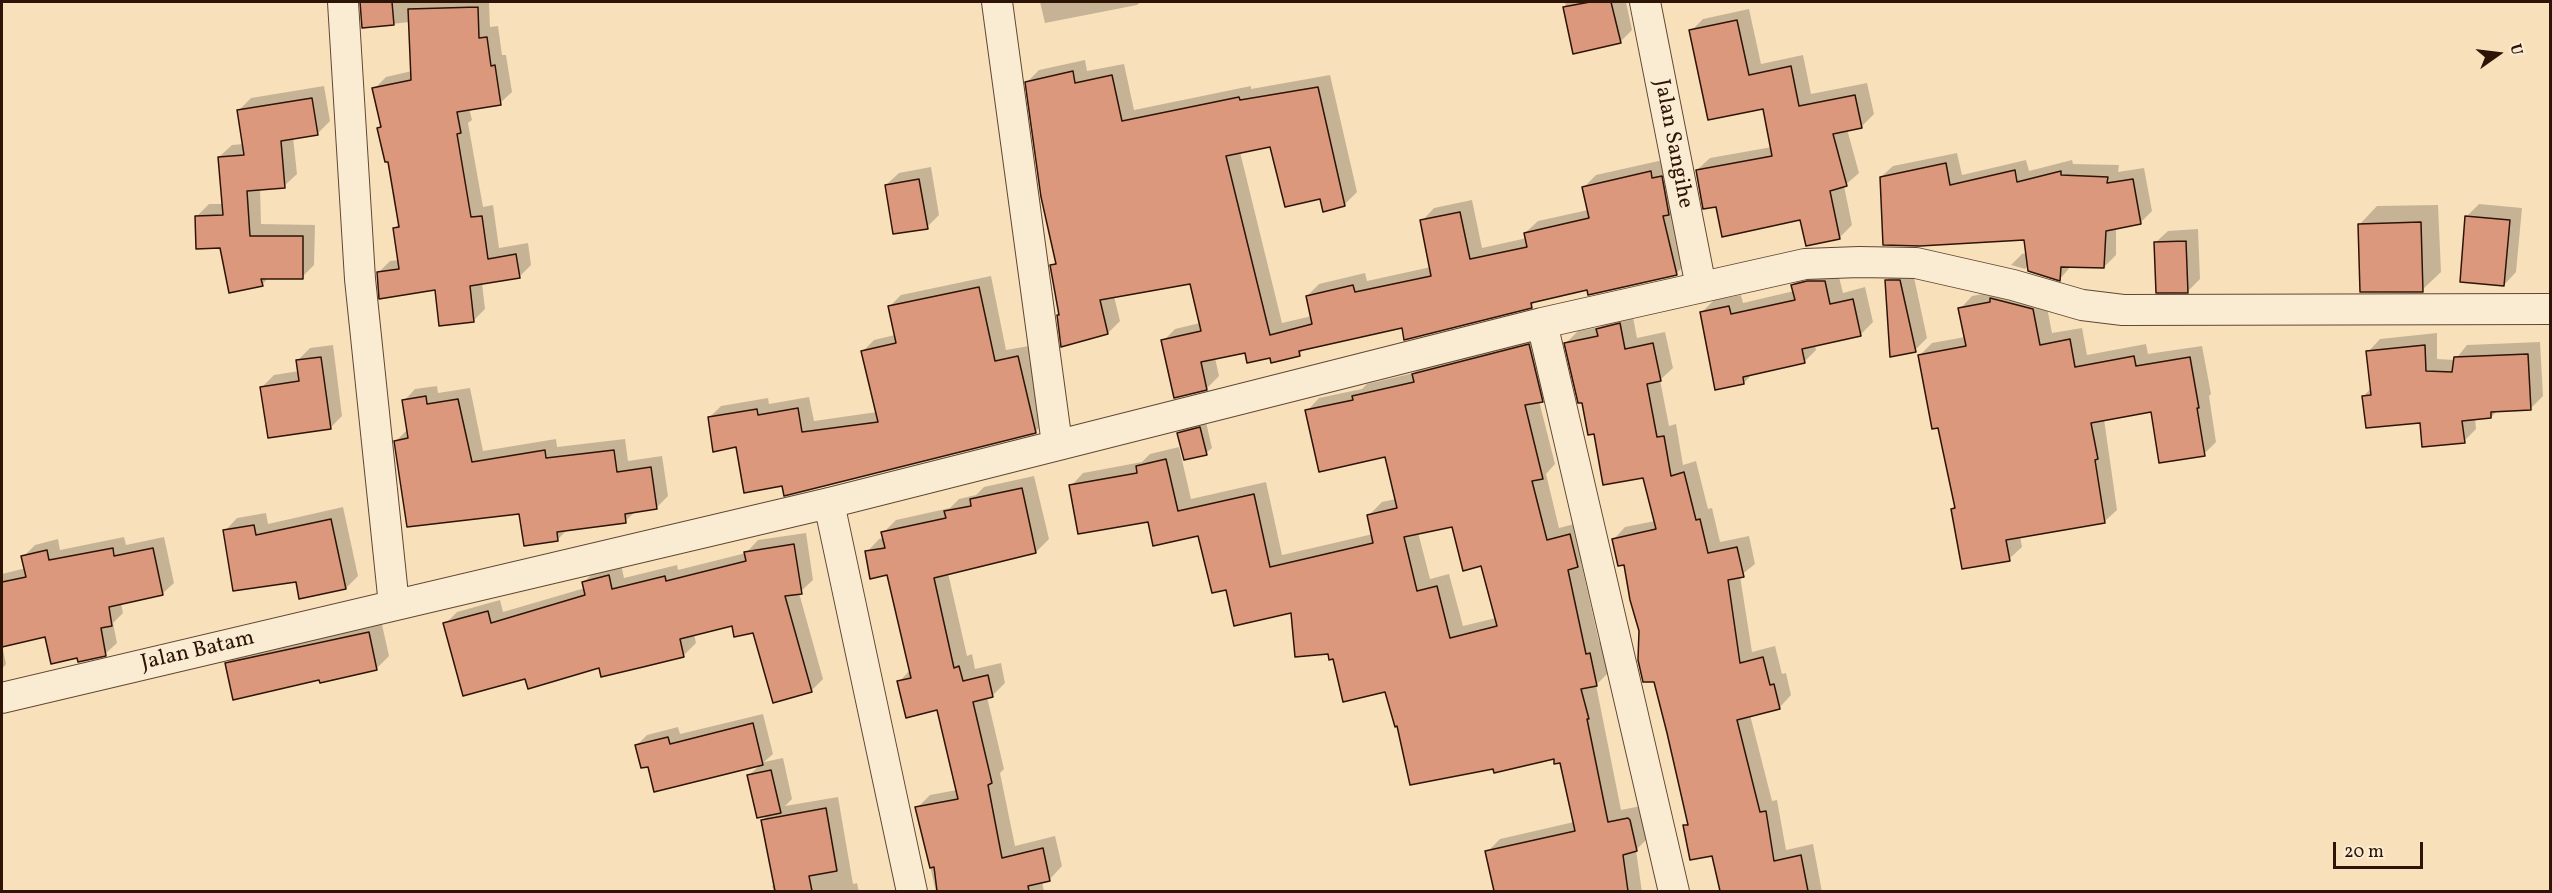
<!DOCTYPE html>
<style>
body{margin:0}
#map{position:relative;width:2552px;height:893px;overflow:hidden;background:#f8e0bb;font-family:Vollkorn,serif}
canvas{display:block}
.frame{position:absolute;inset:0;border:3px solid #2d1406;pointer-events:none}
.north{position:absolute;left:2468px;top:24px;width:60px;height:60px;-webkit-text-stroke:4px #faebd3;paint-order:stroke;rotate:76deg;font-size:16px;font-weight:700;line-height:24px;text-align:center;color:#2d1406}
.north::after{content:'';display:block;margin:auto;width:21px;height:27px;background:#2d1406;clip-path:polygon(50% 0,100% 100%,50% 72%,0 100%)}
.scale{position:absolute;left:2333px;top:842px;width:90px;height:27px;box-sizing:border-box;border:3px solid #2d1406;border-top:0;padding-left:8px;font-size:18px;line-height:21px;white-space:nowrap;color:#2d1406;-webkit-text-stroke:4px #faebd3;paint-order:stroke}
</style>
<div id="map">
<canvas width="2552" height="893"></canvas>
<div class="frame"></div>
<div class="north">U</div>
<div class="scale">20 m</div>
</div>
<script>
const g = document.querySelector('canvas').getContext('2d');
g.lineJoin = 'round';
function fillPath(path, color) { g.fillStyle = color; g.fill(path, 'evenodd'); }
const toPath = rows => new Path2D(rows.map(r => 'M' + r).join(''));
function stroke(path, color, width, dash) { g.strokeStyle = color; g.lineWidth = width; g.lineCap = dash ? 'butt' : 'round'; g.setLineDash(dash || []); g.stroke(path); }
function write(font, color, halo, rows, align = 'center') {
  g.font = font + ' Vollkorn,serif'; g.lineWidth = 6; g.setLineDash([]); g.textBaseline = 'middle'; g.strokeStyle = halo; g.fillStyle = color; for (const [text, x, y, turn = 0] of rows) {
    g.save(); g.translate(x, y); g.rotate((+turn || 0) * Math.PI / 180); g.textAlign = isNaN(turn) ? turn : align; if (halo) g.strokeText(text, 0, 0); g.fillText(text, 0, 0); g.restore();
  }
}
fillPath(toPath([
 [362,2,489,2,490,27,498,26,502,55,506,55,512,92,500,103,469,108,472,120,468,123,483,207,493,205,499,248,528,243,531,265,520,276,482,283,485,309,473,321,436,289,378,273,390,261,399,260,395,228,400,223,389,160,379,128,382,125,374,89,386,77,412,71,410,22,363,27],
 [1040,2,1141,2,1137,5,1045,23],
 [1565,2,1626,2,1632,30,1620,42,1574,52],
 [1749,9,1761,64,1803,55,1811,94,1867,83,1874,114,1861,127,1847,129,1859,173,1844,186,1852,225,1840,237,1801,219,1717,205,1697,170,1710,158,1772,147,1764,107,1691,31,1703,19],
 [1085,60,1087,71,1124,64,1134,110,1251,86,1251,89,1330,75,1357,192,1344,205,1321,197,1272,146,1240,152,1282,323,1312,316,1307,296,1319,284,1365,273,1367,281,1431,267,1422,221,1434,208,1472,200,1482,248,1527,238,1525,233,1538,221,1588,210,1583,188,1596,175,1663,160,1688,261,1676,274,1588,289,1537,300,1531,306,1403,326,1306,348,1299,354,1271,356,1246,351,1215,358,1219,376,1207,388,1176,396,1163,341,1175,329,1200,323,1191,283,1114,296,1120,321,1108,333,1052,266,1057,260,1027,82,1039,70],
 [324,86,330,121,318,133,293,137,297,174,284,186,260,188,261,224,315,225,314,265,302,277,269,277,262,285,221,246,196,217,209,204,224,204,219,157,232,145,244,144,238,111,251,98],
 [1957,153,1962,175,2026,160,2029,171,2072,160,2073,164,2119,165,2118,172,2144,168,2152,211,2140,223,2116,227,2116,255,2104,267,2071,266,2060,279,2029,265,2025,269,2011,265,2022,254,2027,253,2025,238,1881,177,1893,166],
 [931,167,939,215,927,227,886,185,899,173],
 [2479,204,2522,208,2516,272,2504,285,2467,216],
 [2438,205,2441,272,2422,290,2359,225,2377,206],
 [2198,229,2200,279,2188,291,2155,243,2168,231],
 [1899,268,1912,268,1927,338,1915,350,1887,280],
 [1837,269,1843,293,1865,287,1873,322,1860,335,1815,345,1816,350,1804,362,1753,373,1744,383,1702,312,1714,300,1741,295,1743,303,1794,291,1793,285,1805,273],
 [991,276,1006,350,1029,346,1047,420,1035,432,784,485,737,446,709,418,721,406,768,398,769,404,809,397,814,421,877,412,863,351,874,340,895,335,890,306,901,295],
 [1999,291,2045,297,2052,333,2082,328,2087,355,2146,344,2148,354,2202,346,2211,394,2209,396,2216,442,2204,454,2152,411,2104,419,2117,510,2104,522,2020,536,2022,547,2009,559,1955,532,1952,509,1956,505,1940,426,1920,355,1932,343,1965,337,1960,309,1972,296],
 [1632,312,1637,338,1665,332,1673,368,1660,380,1669,426,1676,424,1683,465,1696,461,1708,509,1712,508,1720,542,1749,536,1755,564,1740,576,1752,652,1775,646,1782,674,1786,673,1791,695,1780,707,1750,715,1772,801,1777,800,1786,850,1813,844,1822,892,1776,892,1775,885,1721,892,1713,855,1685,826,1689,822,1668,733,1640,631,1626,563,1614,539,1625,527,1655,521,1644,476,1595,432,1583,401,1566,343,1578,331,1600,327,1610,317],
 [1542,332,1555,387,1539,401,1555,464,1546,474,1559,528,1582,522,1590,553,1581,562,1599,642,1602,642,1609,672,1596,685,1621,810,1641,806,1649,837,1636,850,1642,892,1495,892,1487,852,1500,839,1574,822,1562,761,1555,757,1494,767,1398,724,1386,690,1334,658,1292,611,1227,588,1199,534,1149,520,1071,486,1083,473,1142,462,1150,454,1179,447,1191,499,1266,482,1282,555,1373,534,1369,515,1382,502,1396,499,1386,455,1307,411,1319,398,1362,389,1367,384,1414,373,1426,361],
 [1453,525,1482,565,1496,618,1463,626,1449,574,1430,579,1418,532],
 [2437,333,2437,359,2455,360,2467,345,2540,342,2543,396,2530,409,2498,410,2491,417,2475,418,2476,429,2464,441,2364,396,2371,388,2368,352,2380,339],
 [333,345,342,416,330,428,262,387,274,375,299,371,298,360,310,348],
 [437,386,438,393,470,388,483,451,556,439,557,447,625,439,628,461,662,456,668,496,657,507,636,511,625,521,568,529,558,539,521,512,396,441,408,429,404,401,415,389],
 [1206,422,1212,448,1206,453,1179,433,1185,427],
 [1034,476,1049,539,1036,552,948,573,967,656,972,654,975,669,1001,663,1005,683,992,696,987,697,1004,769,1000,773,1015,846,1055,836,1062,866,1050,879,1042,881,1044,892,1030,892,1027,878,1025,879,1027,892,936,892,917,808,930,795,957,790,939,708,899,682,910,670,888,574,867,552,879,539,884,538,883,533,896,520,950,508,959,499,976,495,984,487],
 [343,507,358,576,346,588,297,580,225,531,237,518,266,513,268,524],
 [806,533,813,580,799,593,823,679,811,691,754,632,733,624,694,634,696,643,684,655,602,675,600,667,526,677,445,624,457,612,500,600,503,612,585,588,584,582,596,570,621,564,624,578,677,565,678,570,746,553,758,540],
 [124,537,126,545,164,537,174,583,162,594,121,603,123,613,113,623,117,643,105,654,78,656,46,636,2,645,6,664,2,669,2,574,26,568,23,557,35,545,58,539,60,550],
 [381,620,389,656,377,668,320,678,227,664,239,651],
 [763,714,773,754,764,762,783,758,792,799,785,806,838,797,853,884,857,883,859,892,774,892,772,886,775,884,763,820,768,814,749,775,760,765,649,765,637,745,647,735,678,727,680,734]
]), '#0003');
const building = toPath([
 [360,2,392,2,394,25,362,28,360,2],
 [1590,2,1611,2,1621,43,1573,54,1563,7,1590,2],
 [478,7,479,38,487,37,491,66,495,65,501,105,457,112,461,133,457,134,471,217,482,216,488,259,516,254,520,278,470,286,474,322,439,326,435,290,379,299,377,272,399,269,393,228,399,227,388,162,385,162,377,128,381,127,372,88,411,80,408,9,478,7],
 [1737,20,1749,75,1791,66,1799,106,1855,95,1862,128,1833,134,1847,186,1830,191,1840,239,1806,246,1800,220,1722,237,1716,207,1703,209,1696,170,1772,156,1763,109,1708,120,1689,30,1737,20],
 [1073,71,1075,83,1112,75,1122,121,1239,97,1240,100,1318,87,1345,206,1323,212,1320,199,1285,207,1270,147,1226,156,1270,335,1312,324,1306,296,1353,285,1355,292,1431,276,1420,220,1460,212,1470,259,1527,247,1524,233,1589,218,1582,187,1651,171,1652,178,1662,176,1669,215,1663,216,1677,275,1588,295,1587,290,1531,303,1532,308,1404,340,1402,328,1299,351,1300,356,1271,363,1270,358,1247,363,1245,353,1201,362,1207,390,1174,398,1161,340,1201,331,1190,284,1100,300,1108,334,1061,347,1057,315,1059,315,1050,265,1056,264,1041,197,1025,82,1073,71],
 [312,98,318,135,281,141,285,188,247,191,250,236,303,236,303,279,261,279,263,286,229,293,220,248,196,249,195,216,223,215,218,157,244,155,237,110,312,98],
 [1946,163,1950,185,2015,170,2017,182,2061,171,2061,175,2108,177,2107,183,2133,179,2141,224,2106,231,2104,268,2061,267,2060,281,2028,271,2024,240,1920,246,1883,245,1880,177,1946,163],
 [919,179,928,229,893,234,885,185,919,179],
 [2465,216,2510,220,2504,286,2460,282,2465,216],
 [2421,222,2423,292,2360,292,2358,224,2421,222],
 [2186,241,2188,293,2156,293,2154,242,2186,241],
 [1885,280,1900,280,1916,352,1890,357,1885,280],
 [1807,281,1825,281,1830,304,1853,299,1861,336,1802,349,1805,363,1743,377,1744,384,1715,390,1700,312,1729,306,1731,314,1795,300,1791,285,1807,281],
 [979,287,995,361,1018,356,1036,433,784,496,782,486,744,493,736,447,713,452,708,417,757,409,758,415,798,408,802,432,878,422,861,351,896,343,888,306,979,287],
 [1990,298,2033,309,2040,345,2070,339,2075,367,2134,356,2136,366,2190,357,2199,408,2197,408,2205,456,2159,463,2151,412,2091,423,2098,459,2095,460,2105,523,2006,540,2010,561,1962,569,1951,509,1955,508,1938,428,1932,429,1918,355,1966,346,1958,308,1990,302,1990,298],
 [1620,323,1625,349,1653,343,1661,381,1647,384,1657,437,1664,436,1671,476,1684,472,1696,520,1700,519,1708,553,1737,547,1744,577,1728,580,1740,663,1763,657,1770,685,1774,684,1780,709,1737,720,1760,812,1766,811,1774,861,1801,855,1808,891,1720,891,1712,856,1690,860,1683,825,1688,825,1667,733,1654,682,1643,682,1638,660,1639,631,1630,600,1624,565,1618,566,1612,539,1656,529,1643,478,1603,485,1594,434,1588,435,1582,403,1578,403,1564,343,1598,336,1596,329,1620,323],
 [1529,344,1543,402,1525,405,1543,479,1532,481,1547,540,1570,534,1578,567,1568,570,1586,654,1590,653,1597,686,1581,689,1589,719,1587,719,1608,822,1628,818,1630,820,1637,851,1623,855,1628,891,1494,891,1485,851,1575,831,1560,763,1554,764,1554,759,1494,773,1493,769,1410,785,1397,726,1395,727,1385,692,1343,702,1333,659,1329,660,1328,654,1295,657,1291,613,1234,626,1226,590,1212,593,1198,536,1153,546,1148,522,1078,534,1069,485,1137,473,1136,466,1166,459,1178,511,1254,494,1270,567,1373,543,1367,515,1397,508,1385,457,1319,472,1305,410,1353,400,1352,396,1414,382,1412,374,1529,344],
 [1452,527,1463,571,1481,566,1497,626,1450,638,1437,586,1417,591,1404,537,1452,527],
 [2425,345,2426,371,2452,372,2454,357,2528,354,2531,410,2491,412,2491,418,2462,421,2465,443,2422,447,2420,423,2366,428,2362,396,2371,395,2366,351,2425,345],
 [321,357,331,429,268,438,260,387,299,381,296,360,321,357],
 [426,396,427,404,458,399,472,462,545,450,546,458,614,450,617,472,651,467,657,509,625,514,626,523,557,532,558,541,524,546,519,514,407,527,394,441,408,438,402,400,426,396],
 [1200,427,1207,455,1184,460,1177,433,1200,427],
 [1022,488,1036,553,934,578,954,668,959,666,963,681,988,675,993,697,973,702,992,783,988,785,1002,858,1043,848,1050,881,1028,886,1029,891,937,891,934,867,930,868,915,807,958,799,937,710,906,718,897,681,911,678,887,575,870,579,865,551,885,548,881,532,946,518,944,511,971,506,970,499,1022,488],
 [331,519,346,589,299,599,296,582,233,591,223,530,254,525,256,535,331,519],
 [794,544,802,594,785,596,812,692,773,703,753,633,734,637,732,626,680,639,684,657,643,667,601,677,599,668,528,689,525,679,463,696,443,623,488,611,491,623,585,595,582,582,609,575,612,589,665,576,666,581,746,561,744,552,794,544],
 [113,548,114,556,153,548,163,595,109,607,112,626,101,628,106,656,78,662,77,658,51,664,45,637,2,647,2,582,26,577,21,556,47,550,49,560,113,548],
 [369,632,377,670,320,683,319,680,233,700,225,663,369,632],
 [753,723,763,765,654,792,648,767,641,768,635,745,668,737,670,744,753,723],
 [771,770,781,813,757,818,747,775,771,770],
 [826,808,837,871,809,876,812,891,775,891,761,820,826,808]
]);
fillPath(building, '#db987c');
stroke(building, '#2d1406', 1.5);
const street = toPath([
 [343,2,360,279,394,605],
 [997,2,1057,444],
 [1645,2,1701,287],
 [1542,323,1674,892],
 [829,503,912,892],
 [2,698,829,503,1542,323,1805,264,1859,262,1916,263,2013,285,2082,305,2123,310,2550,309]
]);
stroke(street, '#604733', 32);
stroke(street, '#faebd3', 30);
write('22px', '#2d1406', '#faebd3', [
 ["Jalan Sangihe",1672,144,79],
 ["Jalan Batam",198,652,-13]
]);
</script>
